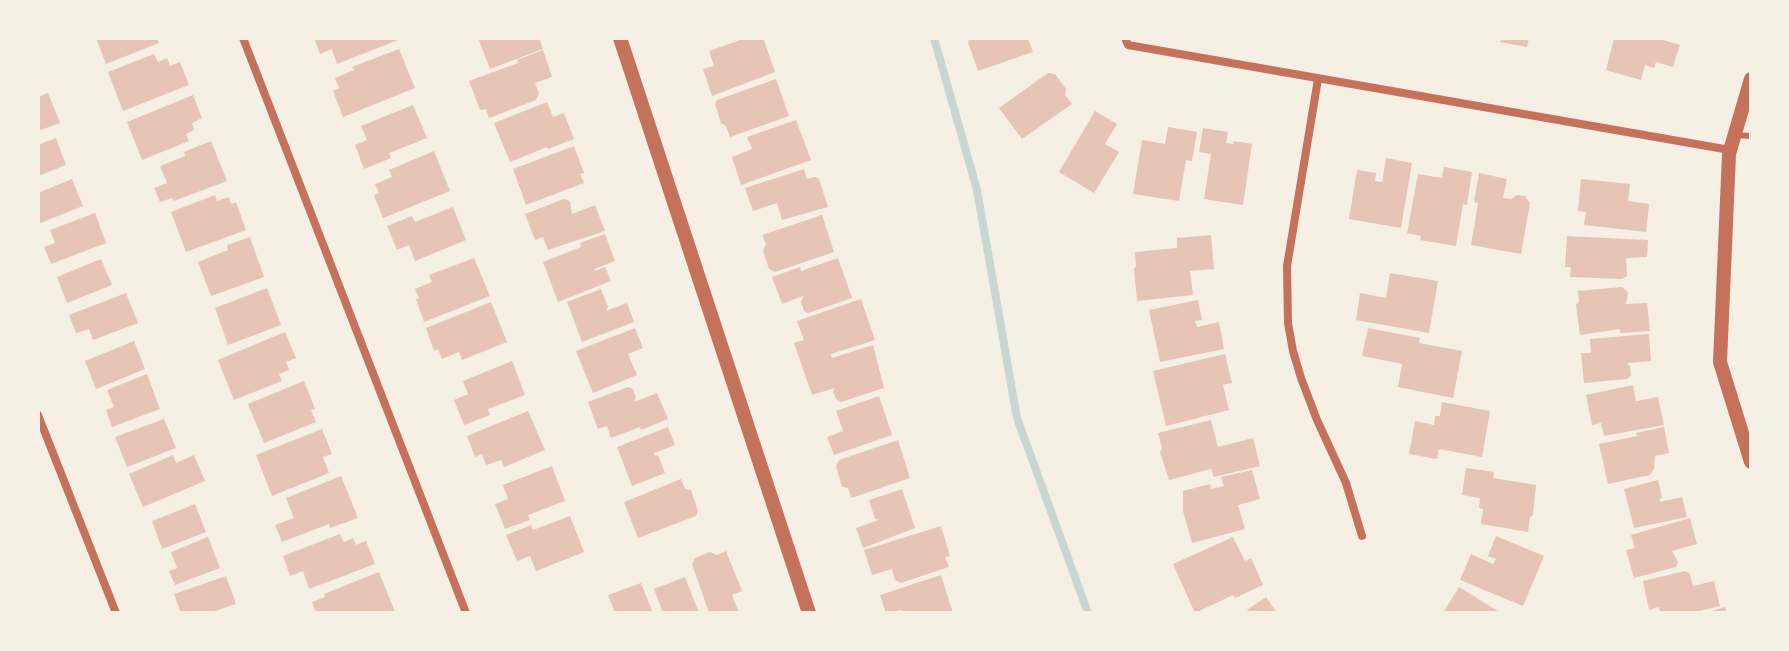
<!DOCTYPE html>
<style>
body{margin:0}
#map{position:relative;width:1789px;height:651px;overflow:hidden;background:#f6efe4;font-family:Quicksand,sans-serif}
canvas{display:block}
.frame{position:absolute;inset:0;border:40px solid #f6efe4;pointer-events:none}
</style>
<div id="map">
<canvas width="1789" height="651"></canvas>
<div class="frame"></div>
</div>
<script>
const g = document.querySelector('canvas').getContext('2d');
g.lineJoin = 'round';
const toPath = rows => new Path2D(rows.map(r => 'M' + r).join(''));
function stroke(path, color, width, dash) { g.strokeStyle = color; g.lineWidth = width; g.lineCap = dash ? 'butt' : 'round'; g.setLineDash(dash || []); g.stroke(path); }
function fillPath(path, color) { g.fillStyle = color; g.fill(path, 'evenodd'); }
stroke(toPath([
 [934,38,977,190,1017,418,1088,613]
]), '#c9d6d2', 8);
fillPath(toPath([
 [96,38,157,38,159,43,106,64],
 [314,38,398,38,398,40,337,64,332,49,320,54],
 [478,38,539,38,543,49,490,69],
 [746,38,763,38,775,72,712,96,703,69,714,66,709,51],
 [970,38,1028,38,1033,52,978,71,968,42],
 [1501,38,1529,38,1527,47,1500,42],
 [1614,38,1656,38,1680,45,1673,67,1656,62,1654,68,1645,65,1641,80,1606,70],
 [399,49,415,88,343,117,333,91,339,88,335,78,354,70,352,67],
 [543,50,552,77,535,83,539,93,536,100,489,118,486,109,480,110,469,81,518,63,517,60],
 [154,54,158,62,167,58,170,66,180,62,189,85,123,111,108,72],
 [1048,73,1055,74,1066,89,1065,95,1072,104,1022,139,999,108],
 [776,79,789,116,730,137,726,126,721,123,715,104,717,100],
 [48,93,60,123,38,131,38,97],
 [193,95,202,118,192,123,194,130,186,134,189,141,142,160,127,122],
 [547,102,553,117,564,113,574,139,548,149,547,147,510,162,494,123],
 [413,105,427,138,389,153,391,158,364,169,355,145,367,140,361,126],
 [1095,111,1117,124,1105,144,1119,152,1094,193,1059,172],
 [796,120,811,160,741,185,732,157,752,149,747,137],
 [1168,127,1197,132,1192,161,1186,160,1179,201,1133,194,1142,140,1165,144],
 [1203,128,1228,132,1226,143,1233,144,1234,141,1252,144,1243,205,1204,199,1211,154,1199,152],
 [56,138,66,165,38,176,38,145],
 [211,141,227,181,174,201,172,198,160,202,154,188,167,183,160,166,185,156,184,152],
 [574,146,584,173,580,174,584,183,526,205,513,169],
 [434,151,450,191,383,218,374,195,379,193,375,184,392,177,389,170],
 [1386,158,1412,163,1401,228,1349,219,1357,170,1376,173,1375,181,1382,182],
 [1444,167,1472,172,1467,205,1463,204,1456,246,1420,240,1421,236,1407,233,1418,174,1442,178],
 [804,169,807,179,815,177,819,179,828,207,782,220,777,203,753,211,745,188],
 [1479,173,1507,179,1503,198,1511,199,1517,195,1525,196,1530,203,1521,254,1471,245,1478,203,1474,202],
 [72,179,83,206,38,224,38,193],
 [1581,179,1630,184,1628,201,1649,204,1646,232,1584,225,1586,212,1578,211],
 [215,195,217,201,229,197,231,204,236,202,246,230,186,252,171,212],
 [564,199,570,201,572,214,595,205,605,231,548,250,543,237,535,240,525,214],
 [453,207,466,240,415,261,409,245,397,250,387,226,412,216,415,222],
 [95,213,106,243,51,264,44,247,55,243,50,230],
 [822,215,834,252,775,272,769,269,763,251,766,244,762,235],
 [605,234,615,261,594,269,595,271,605,267,611,281,558,302,543,262,581,247,580,243],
 [1211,235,1214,269,1190,271,1193,295,1137,301,1134,269,1136,266,1135,252,1177,248,1177,238],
 [1567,236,1648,240,1647,257,1626,258,1627,276,1622,279,1570,277,1571,267,1565,267],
 [250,237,264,277,211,296,198,262,228,250,227,245],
 [474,258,490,296,424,322,416,299,419,298,415,289,432,282,429,275],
 [838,258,852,298,808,313,804,311,801,302,803,296,782,304,772,277,800,267,801,271],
 [101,259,112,285,67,303,57,277],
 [1390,273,1438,281,1429,333,1356,320,1360,293,1386,298],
 [1622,287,1628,292,1626,304,1647,303,1650,331,1620,333,1620,329,1580,335,1576,305,1579,302,1578,291],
 [267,288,281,325,228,345,215,308],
 [601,289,608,307,606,311,627,303,634,322,582,342,567,302],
 [126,293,138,323,93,340,89,329,76,333,69,315],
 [861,299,875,340,831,354,832,358,873,345,884,388,841,402,836,399,833,391,835,388,812,395,794,343,804,340,797,321],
 [1198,300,1202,320,1195,321,1197,327,1219,322,1224,349,1160,362,1149,310],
 [491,302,507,342,462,360,459,352,442,359,438,349,434,351,426,328],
 [635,328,643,348,628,354,637,375,593,393,576,351],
 [1368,328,1420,338,1419,343,1462,351,1453,398,1398,387,1402,364,1362,356],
 [285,332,296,358,286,362,289,370,279,374,282,381,234,400,218,360],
 [1649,334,1651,361,1627,363,1630,366,1631,375,1627,379,1584,383,1581,353,1591,353,1590,339],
 [134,341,145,369,96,389,85,361],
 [1225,354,1232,383,1223,385,1229,410,1166,426,1153,371],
 [512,361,525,395,488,409,490,415,464,425,454,400,468,394,463,381],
 [147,374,160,409,112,427,106,410,114,407,107,390],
 [304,381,315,409,311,410,316,422,264,443,248,404],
 [1633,385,1636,401,1658,397,1664,425,1604,436,1601,423,1592,425,1586,395],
 [628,387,633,389,636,398,634,402,657,393,668,419,641,430,640,427,611,438,607,426,598,429,588,402],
 [879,396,892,435,834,455,827,437,843,431,836,411],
 [1442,402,1490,411,1482,457,1439,449,1437,459,1409,454,1415,421,1434,425,1435,416,1440,416],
 [528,411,545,450,504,467,501,460,486,465,482,454,475,457,467,436],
 [164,419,176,448,127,467,115,437],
 [1211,420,1218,447,1253,438,1260,466,1214,477,1211,469,1169,480,1160,452,1162,448,1158,433],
 [668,427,675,445,654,453,655,456,658,455,665,473,632,486,617,447],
 [1664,427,1669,453,1655,456,1654,469,1650,475,1608,484,1599,444,1637,436,1636,433],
 [322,429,332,454,323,457,329,473,272,496,256,455],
 [898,440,910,478,851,498,848,488,842,487,836,466,839,460],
 [173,455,176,463,194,455,205,481,143,507,129,474],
 [552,466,565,501,528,515,530,520,505,529,495,504,508,499,503,485],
 [1466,468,1494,472,1493,478,1536,485,1533,515,1530,517,1528,532,1481,524,1483,509,1479,508,1480,498,1462,495],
 [1252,470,1260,499,1238,505,1245,529,1192,543,1183,511,1183,491,1210,484,1211,489,1224,486,1221,477],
 [341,476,358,518,330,528,329,524,282,542,275,525,294,518,286,498],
 [681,479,685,489,691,490,698,511,696,516,638,538,624,502],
 [1658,480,1662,498,1659,499,1660,502,1682,497,1687,517,1634,528,1624,489],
 [902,489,915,528,863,548,856,528,879,520,875,519,869,500],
 [195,504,206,532,162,549,152,521],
 [570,516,584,552,536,571,530,556,517,561,506,535,531,525,533,530],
 [1690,518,1697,544,1672,551,1678,562,1676,567,1634,578,1626,550,1635,548,1631,535],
 [941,526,950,556,945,557,949,567,901,583,895,580,892,569,872,575,864,550],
 [340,534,344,542,353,538,356,545,366,541,375,564,309,589,303,571,290,576,283,556],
 [1496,536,1544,556,1523,606,1460,580,1471,554,1493,564,1496,559,1488,556],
 [208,537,220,568,175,585,169,571,177,568,171,552],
 [1233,537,1245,561,1251,558,1263,585,1235,598,1233,595,1195,613,1173,564],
 [726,551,742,591,732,595,739,613,709,613,692,564,695,558,710,552,717,555],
 [1685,571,1690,574,1693,586,1714,581,1720,606,1692,613,1660,613,1659,607,1649,610,1643,581],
 [379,572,395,612,316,613,312,602,325,597,324,594],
 [941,575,953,613,903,613,902,610,886,613,880,595],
 [226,576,236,604,209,613,181,613,174,594],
 [685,577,699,613,663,613,654,589],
 [641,583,653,613,615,613,608,595],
 [1459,587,1501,613,1443,613],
 [1266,597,1277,613,1249,613,1247,610],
 [1725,607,1727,613,1708,613,1708,612]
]), '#e6c5b7');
stroke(toPath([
 [1734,135,1751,136]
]), '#c5725c', 6);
stroke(toPath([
 [243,38,466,613],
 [1125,38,1128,45,1730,150],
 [1318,79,1287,266,1288,323,1293,351,1301,378,1317,420,1346,483,1362,536],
 [38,415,116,613]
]), '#c5725c', 8);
stroke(toPath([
 [620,38,809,613],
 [1751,79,1729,154,1720,362,1751,462]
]), '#c5725c', 14);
</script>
